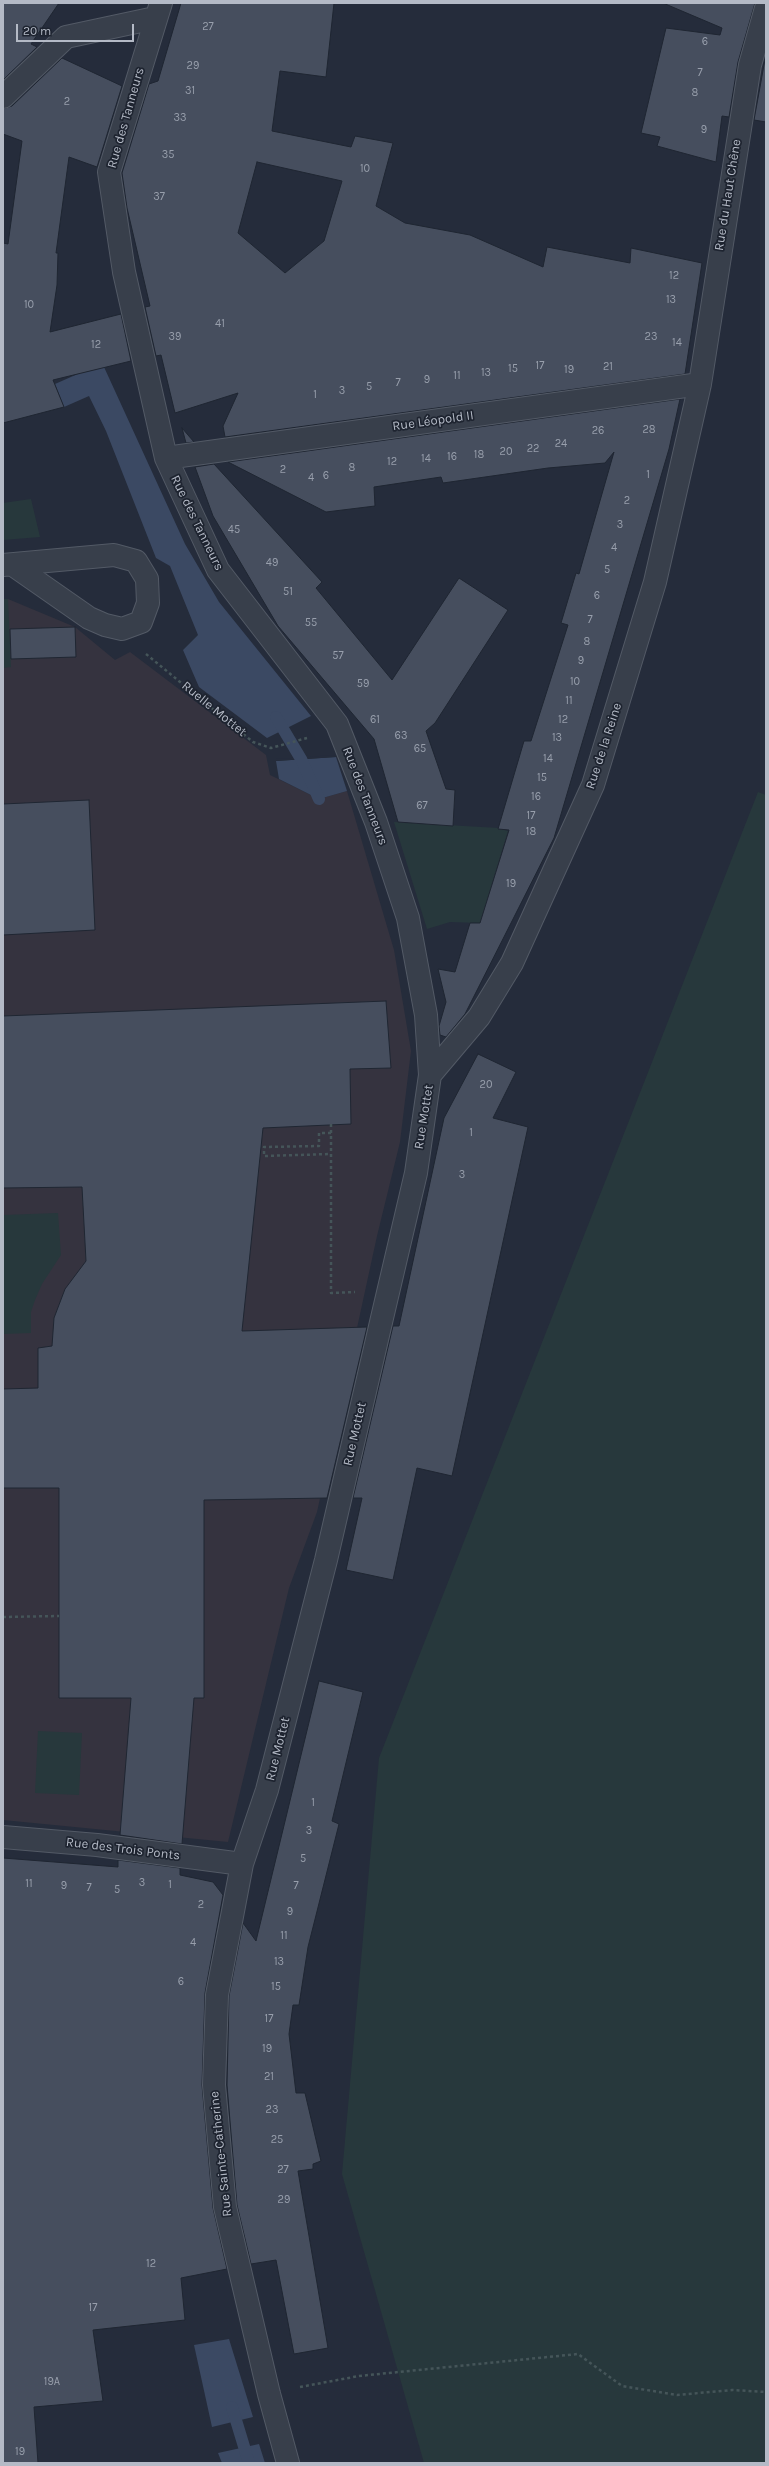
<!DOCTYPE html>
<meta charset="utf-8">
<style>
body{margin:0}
#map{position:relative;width:769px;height:2466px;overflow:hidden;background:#252c3b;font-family:Karla,sans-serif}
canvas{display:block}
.frame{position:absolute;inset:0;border:4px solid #b4bac6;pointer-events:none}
.scale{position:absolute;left:16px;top:24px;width:118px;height:18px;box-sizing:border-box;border:2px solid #b4bac6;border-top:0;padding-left:5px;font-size:12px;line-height:14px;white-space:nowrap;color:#b4bac6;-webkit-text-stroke:3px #1e2430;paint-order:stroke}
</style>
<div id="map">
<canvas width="769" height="2466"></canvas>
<div class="frame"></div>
<div class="scale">20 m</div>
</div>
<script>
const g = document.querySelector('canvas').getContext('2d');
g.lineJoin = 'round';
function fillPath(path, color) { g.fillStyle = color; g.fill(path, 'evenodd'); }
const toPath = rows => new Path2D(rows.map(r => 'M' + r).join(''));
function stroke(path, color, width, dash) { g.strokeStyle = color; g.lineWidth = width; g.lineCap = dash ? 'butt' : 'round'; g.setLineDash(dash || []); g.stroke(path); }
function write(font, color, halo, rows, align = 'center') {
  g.font = font + ' Karla,sans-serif'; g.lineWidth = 3.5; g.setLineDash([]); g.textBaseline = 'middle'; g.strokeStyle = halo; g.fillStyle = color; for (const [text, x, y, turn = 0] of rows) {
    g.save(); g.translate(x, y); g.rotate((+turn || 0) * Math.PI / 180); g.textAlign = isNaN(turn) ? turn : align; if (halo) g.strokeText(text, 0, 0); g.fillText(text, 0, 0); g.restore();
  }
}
fillPath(toPath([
 [3,599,8,599,75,627,115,660,130,652,266,755,270,775,319,799,347,791,394,950,411,1051,400,1142,377,1236,317,1512,289,1588,228,1842,3,1820]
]), '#35333f');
fillPath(toPath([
 [31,499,40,537,3,540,3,503],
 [3,599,8,599,11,667,3,668],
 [758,792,766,795,766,2463,424,2463,342,2174,379,1758],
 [394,822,499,828,508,831,480,923,450,922,427,929],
 [58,1213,61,1255,42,1284,35,1300,31,1312,31,1333,3,1334,3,1215],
 [38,1731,82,1733,79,1795,35,1793]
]), '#27383c');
fillPath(toPath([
 [104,367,185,544,219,602,311,716,267,738,199,687,183,650,198,635,170,566,156,558,106,431,89,396,64,407,55,384,80,373],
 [336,757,347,791,319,799,279,779,276,761],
 [229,2339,253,2417,212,2427,194,2345],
 [259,2444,265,2463,222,2463,218,2453]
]), '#3b4963');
fillPath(toPath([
 [335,755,336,757,276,761,276,759]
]), '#252c3b');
stroke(toPath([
 [276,717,301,759,319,799],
 [232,2407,249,2463]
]), '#3b4963', 12);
const building = toPath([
 [3,3,59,3,31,44,37,47,3,80,3,3],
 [181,3,334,3,326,77,280,71,272,131,351,147,355,136,393,143,376,206,405,223,470,235,543,267,547,247,630,263,631,248,702,263,685,374,225,437,223,426,238,393,175,413,161,355,156,356,145,307,150,306,127,208,122,173,149,84,158,81,181,3],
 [257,162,342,181,324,241,285,273,238,233,257,162],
 [663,3,755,3,738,62,729,117,722,116,716,162,657,146,660,137,641,133,666,28,720,35,722,28,663,3],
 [766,54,766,122,754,120,766,54],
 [62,58,122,86,97,167,69,157,56,253,58,253,57,285,50,332,121,314,131,361,53,380,64,407,3,423,3,243,8,244,22,141,3,134,3,109,12,106,62,58],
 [680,399,669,449,554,838,465,1014,446,1037,440,1035,439,1026,446,1002,438,969,455,972,470,923,480,923,509,830,498,829,524,741,531,741,568,625,561,623,576,573,579,574,614,452,605,463,548,468,443,483,441,477,374,487,375,506,326,512,228,462,680,399],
 [182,428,194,442,186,443,182,428],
 [214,464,322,582,316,588,392,680,459,578,508,610,435,723,426,731,446,789,455,790,453,826,398,822,374,739,278,626,213,516,195,467,214,464],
 [75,627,76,657,11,659,10,629,75,627],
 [89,800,95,930,3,935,3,804,89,800],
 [386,1001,391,1068,350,1069,351,1124,263,1128,242,1331,367,1327,327,1498,204,1500,204,1698,194,1698,182,1844,120,1835,131,1698,59,1698,59,1488,3,1488,3,1389,38,1388,38,1348,52,1346,54,1318,65,1289,86,1261,82,1187,3,1188,3,1016,386,1001],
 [478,1054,516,1072,493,1118,528,1127,452,1476,417,1468,393,1580,346,1570,362,1498,353,1498,393,1326,399,1326,444,1118,478,1054],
 [319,1681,363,1692,332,1821,339,1824,308,1947,299,2005,293,2005,289,2034,296,2093,305,2093,321,2161,313,2164,313,2169,298,2171,328,2348,294,2354,276,2260,251,2264,237,2205,227,2085,229,1996,243,1923,256,1941,319,1681],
 [3,1858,118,1867,118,1860,180,1868,180,1875,213,1882,223,1895,205,1993,202,2085,213,2208,227,2269,181,2278,185,2320,93,2330,103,2401,34,2407,38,2463,3,2463,3,1858]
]);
fillPath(building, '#464e5e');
stroke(building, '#1f2632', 1);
const street = toPath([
 [161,3,109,172,124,272,166,458,218,570,337,724,376,822,408,918,426,1015,430,1075,416,1173,382,1318,326,1560,267,1790,242,1864,217,1995,214,2085,225,2207,269,2394,288,2463],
 [3,97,66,37,155,18],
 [166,458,700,384],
 [3,565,114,555,136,561,147,579,148,603,141,622,122,629,105,625,89,618,13,565],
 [430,1075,479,1017,512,963,593,785,655,582,700,384,750,65,766,8],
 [3,1837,97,1845,242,1864]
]);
stroke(street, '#535a66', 24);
stroke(toPath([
 [146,654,253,742,271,748,307,738],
 [331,1124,331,1293,355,1292],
 [331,1133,319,1133,319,1146,264,1147,264,1156,331,1154],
 [3,1617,59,1616],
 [300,2387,359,2376,578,2354,622,2386,677,2395,732,2390,766,2392]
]), '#455559', 2.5, [3, 3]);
stroke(street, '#383f4b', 22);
write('11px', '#989fac', null, [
 ["27",208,27],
 ["6",705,42],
 ["29",193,66],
 ["7",700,73],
 ["31",190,91],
 ["8",695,93],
 ["2",67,102],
 ["33",180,118],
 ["9",704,130],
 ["35",168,155],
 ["10",365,169],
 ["37",159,197],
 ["12",674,276],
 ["13",671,300],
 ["10",29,305],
 ["41",220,324],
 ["39",175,337],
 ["23",651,337],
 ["14",677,343],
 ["12",96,345],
 ["17",540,366],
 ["21",608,367],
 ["15",513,369],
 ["19",569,370],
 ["13",486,373],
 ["11",457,376],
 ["9",427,380],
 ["7",398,383],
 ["5",369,387],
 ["3",342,391],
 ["1",315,395],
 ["28",649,430],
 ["26",598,431],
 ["24",561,444],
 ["22",533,449],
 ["20",506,452],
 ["18",479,455],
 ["16",452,457],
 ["14",426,459],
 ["12",392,462],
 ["8",352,468],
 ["2",283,470],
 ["1",648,475],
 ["6",326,476],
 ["4",311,478],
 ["2",627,501],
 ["3",620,525],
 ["45",234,530],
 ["4",614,548],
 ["49",272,563],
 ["5",607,570],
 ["51",288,592],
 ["6",597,596],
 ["7",590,620],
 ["55",311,623],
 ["8",587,642],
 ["57",338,656],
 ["9",581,661],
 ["10",575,682],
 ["59",363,684],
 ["11",569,701],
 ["61",375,720],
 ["12",563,720],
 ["63",401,736],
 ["13",557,738],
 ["65",420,749],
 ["14",548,759],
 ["15",542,778],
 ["16",536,797],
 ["67",422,806],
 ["17",531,816],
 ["18",531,832],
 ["19",511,884],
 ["20",486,1085],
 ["1",471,1133],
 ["3",462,1175],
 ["1",313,1803],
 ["3",309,1831],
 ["5",303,1859],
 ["3",142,1883],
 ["11",29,1884],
 ["1",170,1885],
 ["9",64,1886],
 ["7",296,1886],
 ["7",89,1888],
 ["5",117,1890],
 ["2",201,1905],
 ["9",290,1912],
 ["11",284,1936],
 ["4",193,1943],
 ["13",279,1962],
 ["6",181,1982],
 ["15",276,1987],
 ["17",269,2019],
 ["19",267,2049],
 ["21",269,2077],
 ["23",272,2110],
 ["25",277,2140],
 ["27",283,2170],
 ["29",284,2200],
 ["12",151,2264],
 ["17",93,2308],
 ["19A",52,2382],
 ["19",20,2452]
]);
write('13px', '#b4bac6', '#1e2430', [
 ["Rue des Tanneurs",126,118,-74],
 ["Rue du Haut Chêne",728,195,-81],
 ["Rue Léopold II",433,421,-8],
 ["Rue des Tanneurs",197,523,64],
 ["Ruelle Mottet",214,709,39],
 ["Rue de la Reine",604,746,-72],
 ["Rue des Tanneurs",365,796,69],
 ["Rue Mottet",424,1117,-81],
 ["Rue Mottet",355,1434,-77],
 ["Rue Mottet",278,1749,-76],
 ["Rue des Trois Ponts",123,1849,7],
 ["Rue Sainte-Catherine",221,2154,-96]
]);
</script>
